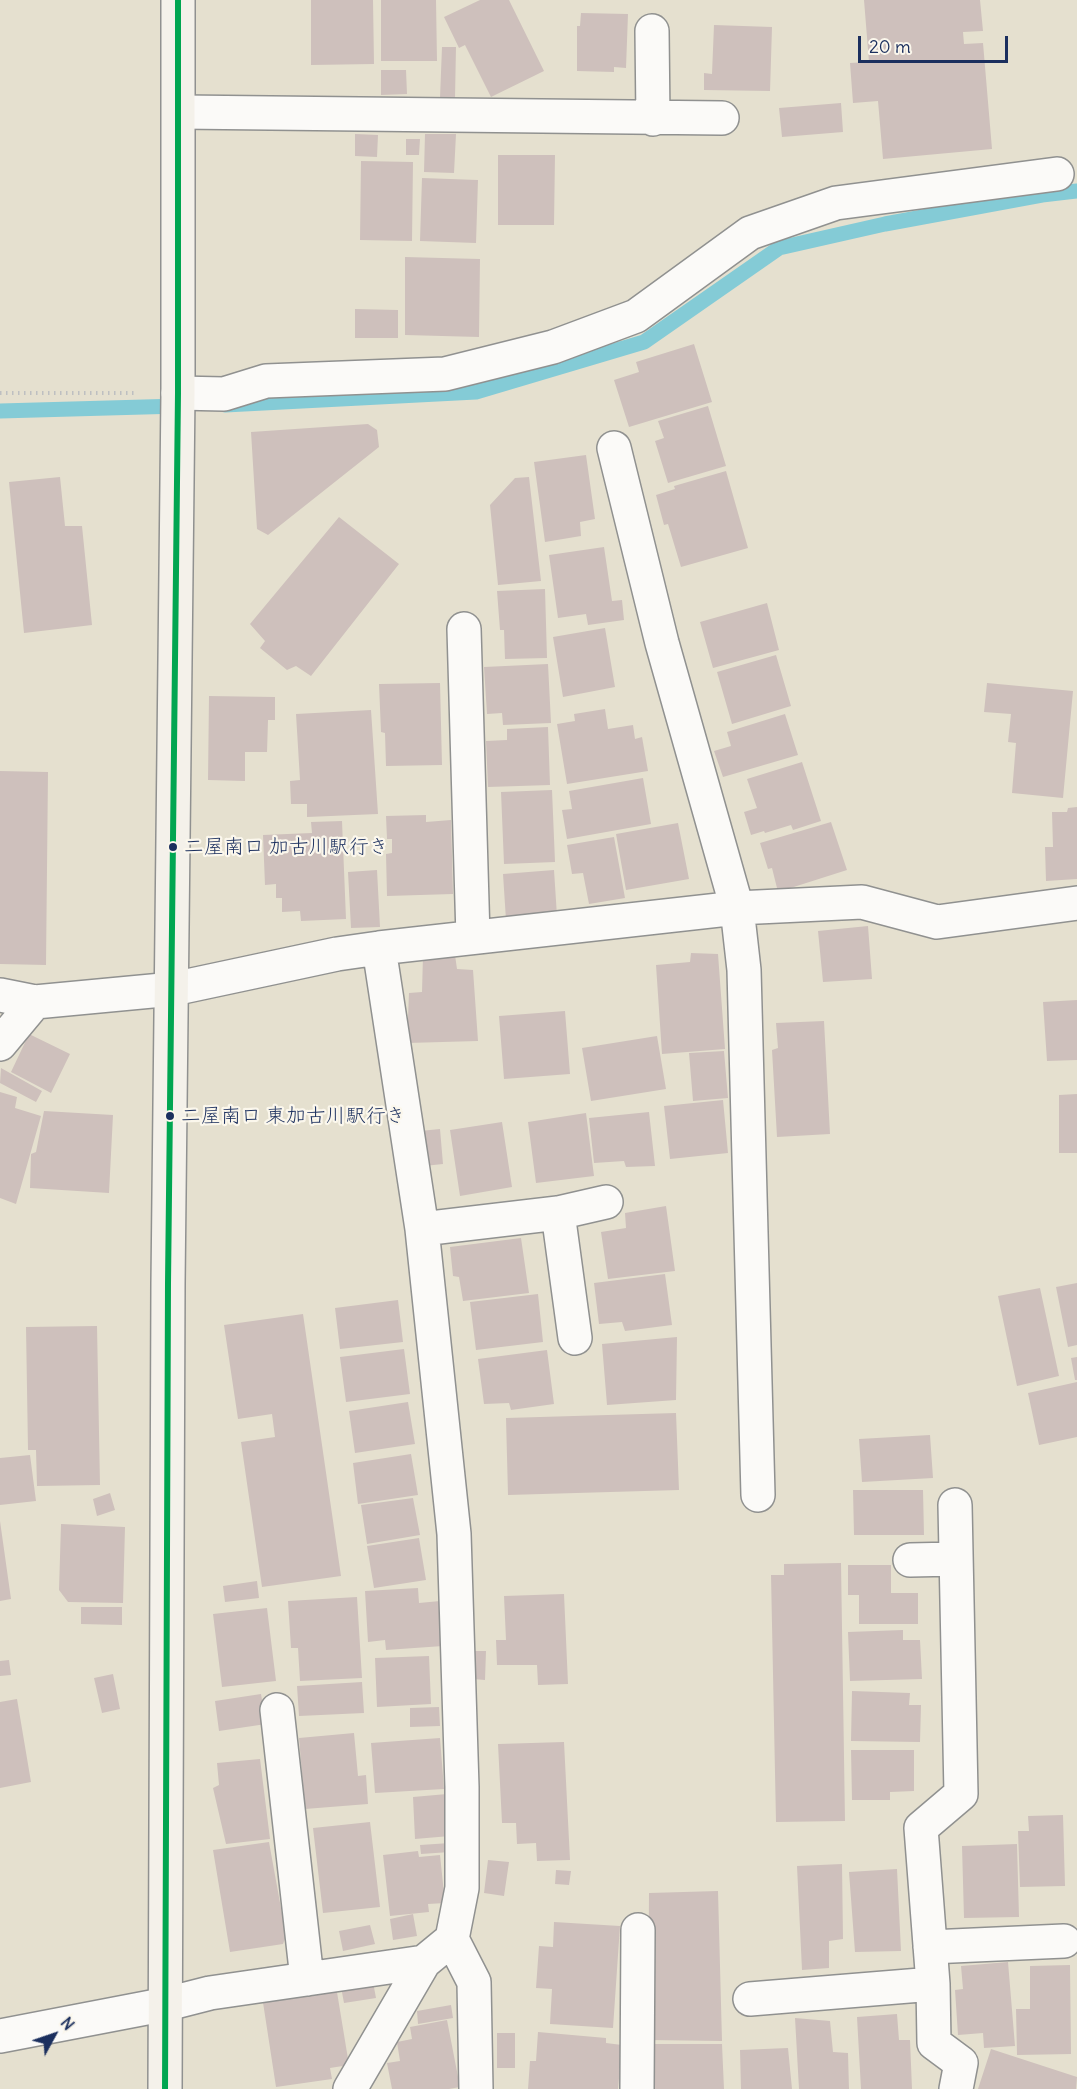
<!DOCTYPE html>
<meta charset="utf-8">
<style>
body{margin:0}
#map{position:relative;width:1077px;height:2089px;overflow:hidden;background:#e5e0cf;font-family:Delius,sans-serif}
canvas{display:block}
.north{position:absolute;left:24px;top:2005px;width:60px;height:60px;-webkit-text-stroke:4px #fbf7ec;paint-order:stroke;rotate:50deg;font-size:16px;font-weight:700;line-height:24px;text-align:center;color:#1b2f5e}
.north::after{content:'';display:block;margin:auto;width:21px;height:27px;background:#1b2f5e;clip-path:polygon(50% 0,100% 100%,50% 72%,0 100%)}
.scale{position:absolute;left:858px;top:36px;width:150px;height:27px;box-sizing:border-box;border:3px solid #1b2f5e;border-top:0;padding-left:8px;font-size:18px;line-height:21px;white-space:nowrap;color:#1b2f5e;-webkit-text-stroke:4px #fbf7ec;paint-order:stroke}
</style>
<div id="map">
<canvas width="1077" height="2089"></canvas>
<div class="north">N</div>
<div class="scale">20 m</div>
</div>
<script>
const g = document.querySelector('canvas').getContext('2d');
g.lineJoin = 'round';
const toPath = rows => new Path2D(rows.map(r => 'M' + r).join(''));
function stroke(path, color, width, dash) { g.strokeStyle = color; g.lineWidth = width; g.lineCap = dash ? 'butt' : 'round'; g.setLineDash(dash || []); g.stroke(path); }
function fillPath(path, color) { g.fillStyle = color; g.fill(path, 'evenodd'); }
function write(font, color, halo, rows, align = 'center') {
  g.font = font + ' Delius,"Klee One",sans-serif'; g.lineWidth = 4.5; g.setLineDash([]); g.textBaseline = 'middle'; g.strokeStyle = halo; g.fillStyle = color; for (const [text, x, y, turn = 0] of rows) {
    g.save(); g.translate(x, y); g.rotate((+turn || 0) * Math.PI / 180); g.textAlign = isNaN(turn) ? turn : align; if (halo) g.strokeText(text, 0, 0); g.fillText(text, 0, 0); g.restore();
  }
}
stroke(toPath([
 [225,405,476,392,644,342,779,248,885,224,1042,195,1077,191],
 [0,411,180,406]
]), '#84cbd6', 15);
fillPath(toPath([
 [311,0,373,0,374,64,311,65],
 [381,0,436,0,437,61,381,61],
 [480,0,509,0,544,71,491,97,465,45,459,48,444,17],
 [864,0,980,0,983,31,963,32,964,44,983,43,992,149,883,159,878,101,853,103,850,63,869,62],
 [581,13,628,14,626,68,614,67,614,72,577,71,577,26,580,26],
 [714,25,772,27,770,91,704,90,704,73,712,74],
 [442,47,456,47,455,98,440,98],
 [381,70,406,70,407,94,381,95],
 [841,103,843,132,782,137,779,108],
 [355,134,378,135,377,157,355,156],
 [425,134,456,134,454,173,424,172],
 [406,139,420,139,419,155,406,155],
 [498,155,555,155,554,225,498,225],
 [361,161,413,162,412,241,360,240],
 [422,178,478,180,476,243,420,241],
 [405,257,480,259,479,337,405,335],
 [355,309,398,310,398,338,355,338],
 [694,344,712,402,629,427,614,380,639,372,636,362],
 [708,406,726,466,668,483,655,441,664,438,658,421],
 [368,424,377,430,379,447,268,535,257,529,251,432],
 [586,455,595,519,580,522,581,536,545,542,534,462],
 [726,471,748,548,681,567,668,524,664,525,656,495,675,489,674,486],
 [60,477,65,526,82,526,92,625,24,633,9,482],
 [529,477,541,581,498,585,490,505,515,478],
 [339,517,399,564,311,676,296,666,287,670,260,648,265,641,250,624],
 [604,547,612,601,622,600,624,620,588,625,586,614,558,618,549,555],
 [545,589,547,658,505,659,504,630,500,630,497,591],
 [767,603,779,650,713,668,700,622],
 [605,628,615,687,563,697,553,637],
 [776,655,791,706,732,724,717,672],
 [548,664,551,723,503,725,502,713,487,714,484,667],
 [440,683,442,765,386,766,385,733,381,732,379,684],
 [987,683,1073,691,1063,798,1012,793,1016,743,1008,742,1011,714,984,712],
 [209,696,275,697,275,720,268,720,267,752,245,752,245,781,208,780],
 [605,709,608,729,633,725,635,739,642,737,648,771,567,784,557,724,575,721,574,714],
 [371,710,378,814,307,817,307,804,291,804,290,781,300,780,296,714],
 [785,714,798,755,723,777,714,751,731,746,727,732],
 [548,727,550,785,488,787,486,741,507,740,507,729],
 [802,762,821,821,793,830,791,825,765,833,764,831,751,835,744,812,757,808,747,779],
 [0,771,48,772,46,965,0,964],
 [643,778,651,824,567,839,562,810,572,809,569,791],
 [552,790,555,862,504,864,501,792],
 [1077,807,1077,879,1046,881,1045,847,1053,847,1052,812,1067,812,1068,808],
 [426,815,426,822,451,820,453,894,387,896,386,854,392,853,392,839,387,839,386,816],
 [342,821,346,919,301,921,300,911,282,912,282,898,276,898,276,884,265,885,263,835,312,833,311,822],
 [831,822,847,870,778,892,772,868,768,869,760,843],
 [678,823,689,879,626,890,616,834],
 [614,837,625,898,589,904,583,873,572,874,567,845],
 [377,870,380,927,351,928,348,872],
 [554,870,557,916,506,920,503,874],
 [868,926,872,979,823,982,818,931],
 [691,953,718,954,725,1049,662,1054,656,965,690,962],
 [423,955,455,955,457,969,473,970,478,1041,407,1043,409,993,422,992],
 [1077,1000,1077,1060,1047,1061,1043,1002],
 [565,1011,570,1074,504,1079,499,1016],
 [824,1021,830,1134,777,1137,772,1050,778,1048,776,1023],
 [29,1034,70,1054,51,1093,11,1072],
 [657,1036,666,1089,591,1101,582,1048],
 [724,1051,728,1098,693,1101,689,1053],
 [1,1068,42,1091,36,1102,0,1083],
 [0,1092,17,1097,15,1108,41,1116,16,1204,0,1198],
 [1077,1094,1077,1153,1059,1153,1059,1095],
 [723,1100,728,1153,670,1159,664,1106],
 [44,1111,113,1115,109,1193,30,1188,31,1154,36,1152],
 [649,1112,655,1166,626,1167,624,1161,594,1163,589,1118],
 [586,1113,594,1176,536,1183,528,1122],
 [502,1122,512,1187,460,1196,450,1130],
 [440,1129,443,1164,424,1166,420,1131],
 [666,1206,675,1271,608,1279,601,1232,626,1228,625,1213],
 [521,1238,529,1293,463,1301,459,1277,453,1276,450,1247],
 [665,1274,672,1325,625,1331,622,1322,599,1324,594,1283],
 [1077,1283,1077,1345,1068,1347,1056,1287],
 [1040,1288,1059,1376,1017,1386,998,1296],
 [538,1294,543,1342,476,1350,470,1302],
 [398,1300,403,1342,340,1349,335,1308],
 [303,1314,341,1576,262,1587,241,1442,275,1437,272,1414,238,1419,224,1325],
 [97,1326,100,1485,37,1486,36,1450,28,1450,26,1327],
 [677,1337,676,1400,607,1405,602,1344],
 [404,1349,410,1394,346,1402,340,1357],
 [547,1350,554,1404,511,1410,509,1403,484,1404,478,1359],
 [1077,1357,1077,1380,1075,1380,1071,1358],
 [1077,1382,1077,1437,1039,1445,1028,1393],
 [408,1402,415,1444,355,1453,349,1411],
 [676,1413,679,1490,508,1495,506,1418],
 [930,1435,933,1478,862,1482,859,1439],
 [411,1454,418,1495,358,1504,353,1463],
 [30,1455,36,1501,0,1505,0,1458],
 [853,1490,923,1490,924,1535,854,1535],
 [110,1493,115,1510,97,1516,93,1499],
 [413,1498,420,1535,367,1544,361,1505],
 [0,1521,11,1599,0,1601],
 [61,1524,125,1527,123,1603,68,1602,59,1590],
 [419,1538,426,1580,374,1588,367,1546],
 [841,1563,845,1821,776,1822,771,1575,784,1575,784,1564],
 [848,1565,891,1565,891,1593,918,1593,918,1624,859,1624,859,1595,848,1595],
 [257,1581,259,1598,225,1602,223,1586],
 [418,1588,419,1603,440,1601,443,1646,386,1650,385,1640,368,1642,365,1591],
 [564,1594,568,1684,538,1685,537,1665,497,1665,496,1640,506,1640,504,1596],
 [357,1597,362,1678,300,1681,298,1648,291,1648,288,1601],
 [81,1607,122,1607,122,1625,81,1624],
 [267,1608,276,1681,222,1687,213,1614],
 [903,1630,903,1640,920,1640,922,1679,850,1681,848,1632],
 [473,1651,486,1651,485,1680,473,1679],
 [429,1656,431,1704,377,1707,375,1658],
 [9,1660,11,1675,0,1676,0,1661],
 [113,1674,120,1709,102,1713,94,1678],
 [362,1682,364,1713,299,1716,297,1686],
 [852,1691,910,1693,909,1705,921,1705,920,1742,851,1741],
 [261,1694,266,1724,219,1731,215,1701],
 [17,1699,31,1782,0,1788,0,1702],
 [439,1707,440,1726,410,1727,410,1708],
 [354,1733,358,1776,366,1775,368,1804,305,1809,299,1738],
 [440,1738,444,1789,375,1793,371,1743],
 [564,1742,570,1860,537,1861,536,1843,517,1844,516,1823,502,1823,498,1744],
 [851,1750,914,1750,914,1791,890,1792,890,1800,852,1800],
 [260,1759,270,1839,226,1844,213,1788,219,1785,217,1763],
 [447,1794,450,1836,415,1839,413,1797],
 [1063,1815,1065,1886,1020,1887,1018,1831,1029,1831,1028,1816],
 [370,1822,380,1907,323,1913,313,1828],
 [269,1842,286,1936,283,1944,230,1952,213,1850],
 [450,1843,450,1852,421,1854,420,1845],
 [1017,1844,1019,1917,964,1918,962,1846],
 [418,1851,419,1857,440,1855,445,1903,428,1904,429,1912,390,1916,383,1855],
 [488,1860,509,1862,504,1896,484,1893],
 [842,1864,843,1939,829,1941,829,1968,802,1970,797,1866],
 [897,1869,901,1951,855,1952,849,1872],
 [556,1870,571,1871,569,1885,555,1884],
 [718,1891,722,2041,648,2040,649,1893],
 [413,1914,417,1936,393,1940,390,1919],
 [554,1922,620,1926,613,2028,550,2024,552,1989,536,1988,539,1946,553,1947],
 [370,1925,375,1944,343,1951,339,1931],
 [1008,1962,1015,2046,984,2048,983,2033,958,2035,955,1990,963,1989,961,1966],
 [1070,1965,1071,2054,1017,2055,1016,2009,1030,2009,1030,1966],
 [373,1982,376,1998,344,2003,341,1987],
 [336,1986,349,2065,330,2068,332,2079,276,2087,262,1996],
 [451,2005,453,2018,418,2024,417,2011],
 [897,2014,899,2040,910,2040,912,2089,861,2089,857,2017],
 [795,2018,830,2021,833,2052,848,2053,849,2089,799,2089],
 [447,2020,460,2087,449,2089,392,2089,387,2063,400,2061,397,2042,412,2039,410,2027],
 [538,2032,606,2038,606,2043,622,2045,618,2089,528,2089,530,2061,536,2061],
 [497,2033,515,2033,515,2068,497,2068],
 [648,2044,722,2044,724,2089,648,2089],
 [788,2048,792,2089,741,2089,740,2050],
 [991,2049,1077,2077,1076,2089,978,2089]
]), '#cec0bc');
const street = toPath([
 [652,31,653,119],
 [180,112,722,118],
 [178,393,224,394,266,381,445,374,553,347,636,316,750,233,836,203,1057,174],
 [614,448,662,643,737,908,744,970,758,1495],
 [464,629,473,937],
 [379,948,422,1229,454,1534,462,1787,462,1888,452,1939,474,1982,476,2089],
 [0,995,35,1002],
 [0,1044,35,1002,173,989,337,954,379,948,737,908,862,902,937,922,1077,903],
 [558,1213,575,1338],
 [422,1229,558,1213,606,1202],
 [955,1505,961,1794,921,1828,933,1984,934,2043,961,2063,956,2089],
 [910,1560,956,1559],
 [277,1710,307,1979],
 [930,1947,1064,1941],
 [750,1999,933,1984],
 [0,2036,167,2004,210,1993,424,1962,452,1939],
 [350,2089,424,1962],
 [637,2089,638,1930]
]);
const secondary = toPath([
 [165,2089,168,1283,178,393,178,0]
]);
stroke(street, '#909190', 36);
stroke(secondary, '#909190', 36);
stroke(toPath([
 [0,393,134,393]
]), '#bebfc1', 4, [1.5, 4.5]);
stroke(street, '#fbfaf8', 33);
stroke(secondary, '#f4f1ea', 33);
stroke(toPath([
 [165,2089,168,1283,178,393,178,0]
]), '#00a651', 6);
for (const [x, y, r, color] of [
 [173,847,5,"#1b2f5e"],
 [170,1116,5,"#1b2f5e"]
]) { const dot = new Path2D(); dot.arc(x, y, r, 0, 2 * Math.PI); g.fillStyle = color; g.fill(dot); stroke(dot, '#fbf7ec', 2); }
write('20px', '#1b2f5e', '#fbf7ec', [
 ["二屋南口 加古川駅行き",184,847],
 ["二屋南口 東加古川駅行き",181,1116]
], 'left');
</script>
